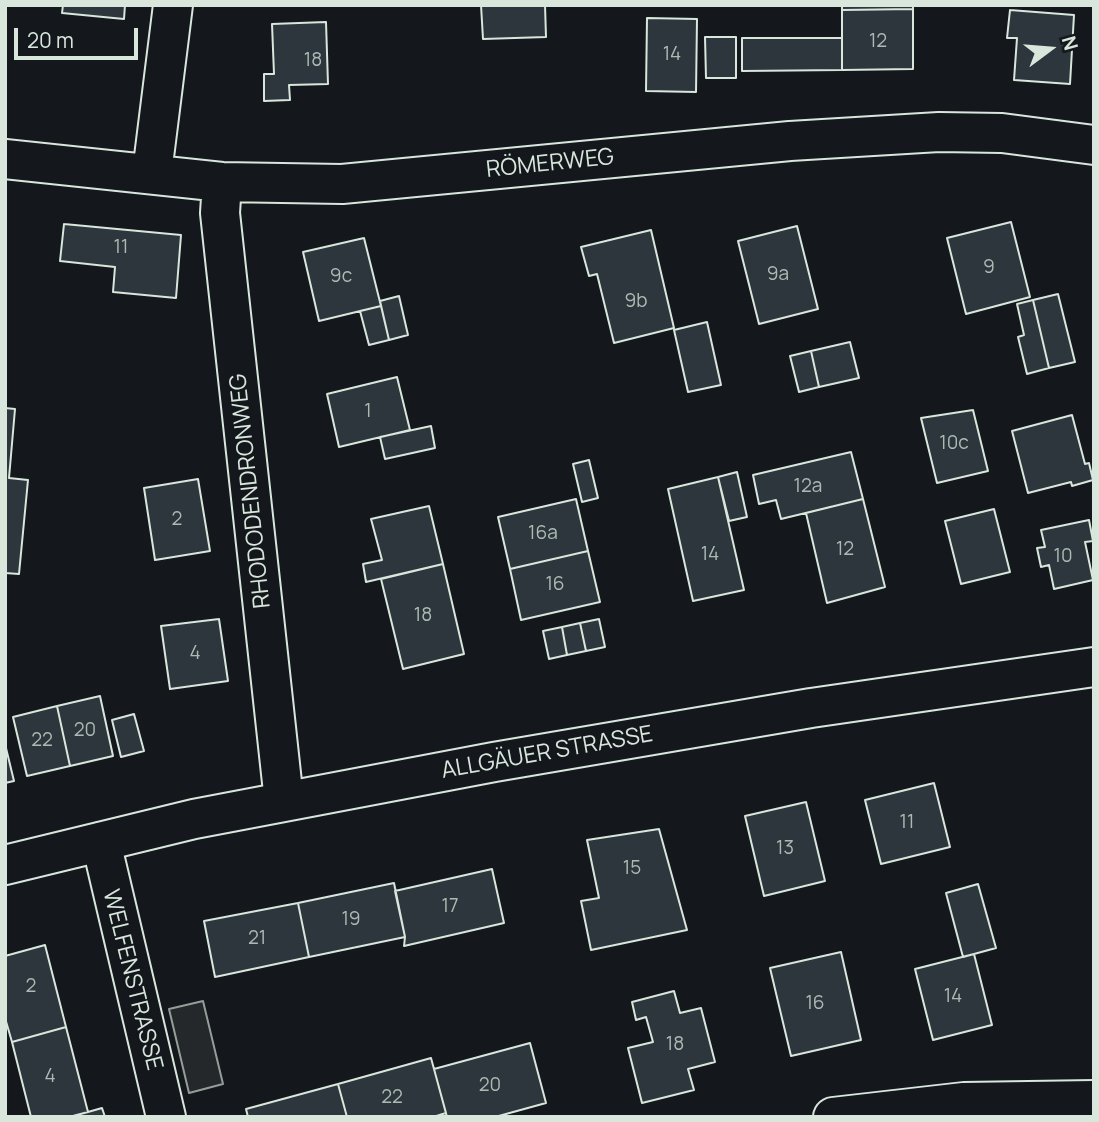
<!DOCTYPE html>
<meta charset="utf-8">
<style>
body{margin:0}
#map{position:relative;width:1099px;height:1122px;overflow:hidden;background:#14181c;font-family:Manrope,sans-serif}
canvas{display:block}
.frame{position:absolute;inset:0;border:7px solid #d8e6dc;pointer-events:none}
.north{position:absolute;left:1015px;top:14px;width:70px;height:70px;-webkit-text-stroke:5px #14181c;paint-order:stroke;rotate:74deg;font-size:19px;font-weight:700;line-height:28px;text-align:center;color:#d8e6dc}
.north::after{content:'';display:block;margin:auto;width:24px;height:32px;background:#d8e6dc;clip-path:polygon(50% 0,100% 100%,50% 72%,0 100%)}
.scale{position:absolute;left:14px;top:28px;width:124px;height:32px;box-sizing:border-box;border:4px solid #d8e6dc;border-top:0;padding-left:9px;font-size:21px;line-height:24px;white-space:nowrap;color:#d8e6dc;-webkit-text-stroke:5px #14181c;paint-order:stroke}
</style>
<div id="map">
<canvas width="1099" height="1122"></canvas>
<div class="frame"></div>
<div class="north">N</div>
<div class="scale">20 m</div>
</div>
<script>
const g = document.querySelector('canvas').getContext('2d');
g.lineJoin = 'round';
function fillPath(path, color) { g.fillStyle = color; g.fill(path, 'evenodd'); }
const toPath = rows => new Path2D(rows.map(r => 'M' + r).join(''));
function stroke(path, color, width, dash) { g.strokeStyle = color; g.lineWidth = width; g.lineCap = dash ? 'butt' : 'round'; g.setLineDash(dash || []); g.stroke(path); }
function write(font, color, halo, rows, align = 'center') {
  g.font = font + ' Manrope,sans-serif'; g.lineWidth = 5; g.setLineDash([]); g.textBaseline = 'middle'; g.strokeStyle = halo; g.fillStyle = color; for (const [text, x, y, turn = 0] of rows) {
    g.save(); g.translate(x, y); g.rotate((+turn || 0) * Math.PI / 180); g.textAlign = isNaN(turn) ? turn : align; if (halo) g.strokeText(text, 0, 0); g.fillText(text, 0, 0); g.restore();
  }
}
const parking = toPath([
 [203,1001,223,1084,189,1093,169,1009,203,1001]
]);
fillPath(parking, '#24282b');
stroke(parking, '#939e99', 2);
const building = toPath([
 [63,5,125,5,124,19,62,13,63,5],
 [481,5,545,5,546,37,483,39,481,5],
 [842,5,913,5,913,9,842,10,842,5],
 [913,9,913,69,842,70,842,10,913,9],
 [1010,10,1074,15,1070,84,1014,80,1017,38,1007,38,1010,10],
 [647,18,697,19,696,92,646,91,647,18],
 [326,22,328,84,289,85,290,100,264,101,264,74,274,74,272,24,326,22],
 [705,37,736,37,736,78,706,78,705,37],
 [742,38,842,38,842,70,742,71,742,38],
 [1011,222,1030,297,966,314,947,238,1011,222],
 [64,224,181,235,176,298,113,292,115,267,60,261,64,224],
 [797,226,818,309,759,324,738,241,797,226],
 [651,230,674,328,614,343,597,274,589,276,581,247,651,230],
 [364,238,381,306,319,321,303,252,364,238],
 [1058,294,1075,362,1049,368,1033,300,1058,294],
 [399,296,408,335,389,340,380,301,399,296],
 [1033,300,1049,368,1027,374,1018,337,1024,335,1017,304,1033,300],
 [381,306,389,340,369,345,360,311,381,306],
 [707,322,721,385,688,392,674,330,707,322],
 [850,342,859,378,819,387,811,351,850,342],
 [811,351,819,387,799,392,790,356,811,351],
 [397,377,410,430,339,447,327,394,397,377],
 [5,408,15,409,9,478,28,480,19,574,5,573,5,408],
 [973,410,988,471,937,483,921,418,973,410],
 [1072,415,1085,464,1089,463,1093,480,1072,486,1071,482,1028,493,1012,431,1072,415],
 [431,426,435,448,385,459,380,437,431,426],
 [851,452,863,499,781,519,776,500,759,504,753,475,851,452],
 [589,460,598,498,582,502,573,464,589,460],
 [737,472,747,517,729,521,718,477,737,472],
 [718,477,744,590,693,601,668,489,718,477],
 [198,479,210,551,155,560,144,488,198,479],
 [576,499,588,551,510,569,498,517,576,499],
 [863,499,885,587,827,603,806,513,863,499],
 [429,506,443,564,366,582,363,564,382,560,371,519,429,506],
 [994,509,1010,572,961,584,945,521,994,509],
 [1089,520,1093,541,1085,542,1093,580,1054,589,1049,565,1041,567,1037,548,1045,547,1041,530,1089,520],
 [588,551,600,602,521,620,510,569,588,551],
 [443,564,464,654,403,669,381,579,443,564],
 [219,619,228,681,170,689,161,626,219,619],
 [599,619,605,647,586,651,580,623,599,619],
 [580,623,586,651,567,655,562,627,580,623],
 [562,627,567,655,549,659,543,631,562,627],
 [100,696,113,756,70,766,57,706,100,696],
 [57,706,70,766,27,776,13,717,57,706],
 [134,714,144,751,121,757,112,720,134,714],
 [5,744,14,781,5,783,5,744],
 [934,783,950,847,881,864,865,800,934,783],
 [806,802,825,881,764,896,745,816,806,802],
 [659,829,687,930,591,950,581,901,599,898,587,840,659,829],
 [492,869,504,923,404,946,405,937,395,891,492,869],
 [394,883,405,937,309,957,298,903,394,883],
 [978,884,996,948,963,957,946,893,978,884],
 [298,903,309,957,215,977,204,921,298,903],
 [45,945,66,1027,12,1042,5,1018,5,956,45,945],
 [841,952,861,1040,791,1056,770,968,841,952],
 [974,954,992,1025,933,1040,915,969,974,954],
 [674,991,680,1013,701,1008,715,1062,688,1069,694,1090,642,1103,628,1048,653,1042,646,1017,636,1020,632,1002,674,991],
 [66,1027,88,1112,69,1117,31,1117,12,1042,66,1027],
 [530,1043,546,1103,495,1117,447,1117,434,1069,530,1043],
 [431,1058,446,1113,433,1117,347,1117,338,1084,431,1058],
 [338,1084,347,1117,248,1117,246,1109,338,1084],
 [102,1108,105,1117,69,1117,88,1112,102,1108]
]);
fillPath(building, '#2c363c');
stroke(building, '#d8e6dc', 2);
const minor = toPath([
 [5,159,222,182,342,184,790,141,939,132,1002,133,1094,145],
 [152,173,173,5],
 [222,182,220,213,284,801],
 [101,842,166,1117],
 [833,1117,964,1102,1094,1100]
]);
const major = toPath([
 [5,865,194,819,494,762,811,708,1094,667]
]);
stroke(minor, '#d8e6dc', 42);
stroke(major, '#d8e6dc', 42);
stroke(minor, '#14181c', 38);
stroke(major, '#14181c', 38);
write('19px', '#adbab4', null, [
 ["12",878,42],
 ["14",672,55],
 ["18",313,61],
 ["11",121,248],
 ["9",989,268],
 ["9a",778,275],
 ["9c",341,277],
 ["9b",636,302],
 ["1",368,412],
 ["10c",954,444],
 ["12a",808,487],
 ["2",177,520],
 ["16a",543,534],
 ["12",845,550],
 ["14",710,555],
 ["10",1063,557],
 ["16",555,585],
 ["18",423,616],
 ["4",195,654],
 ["20",85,731],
 ["22",42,741],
 ["11",907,823],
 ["13",785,849],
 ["15",632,869],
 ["17",450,907],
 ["19",351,920],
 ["21",257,939],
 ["2",31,987],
 ["14",953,997],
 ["16",815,1004],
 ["18",675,1045],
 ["4",50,1077],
 ["20",490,1086],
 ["22",392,1098]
]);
write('23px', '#d8e6dc', '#14181c', [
 ["RÖMERWEG",550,164,-6],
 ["RHODODENDRONWEG",251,491,-96],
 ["ALLGÄUER STRASSE",547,753,-10],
 ["WELFENSTRASSE",132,980,76]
]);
</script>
